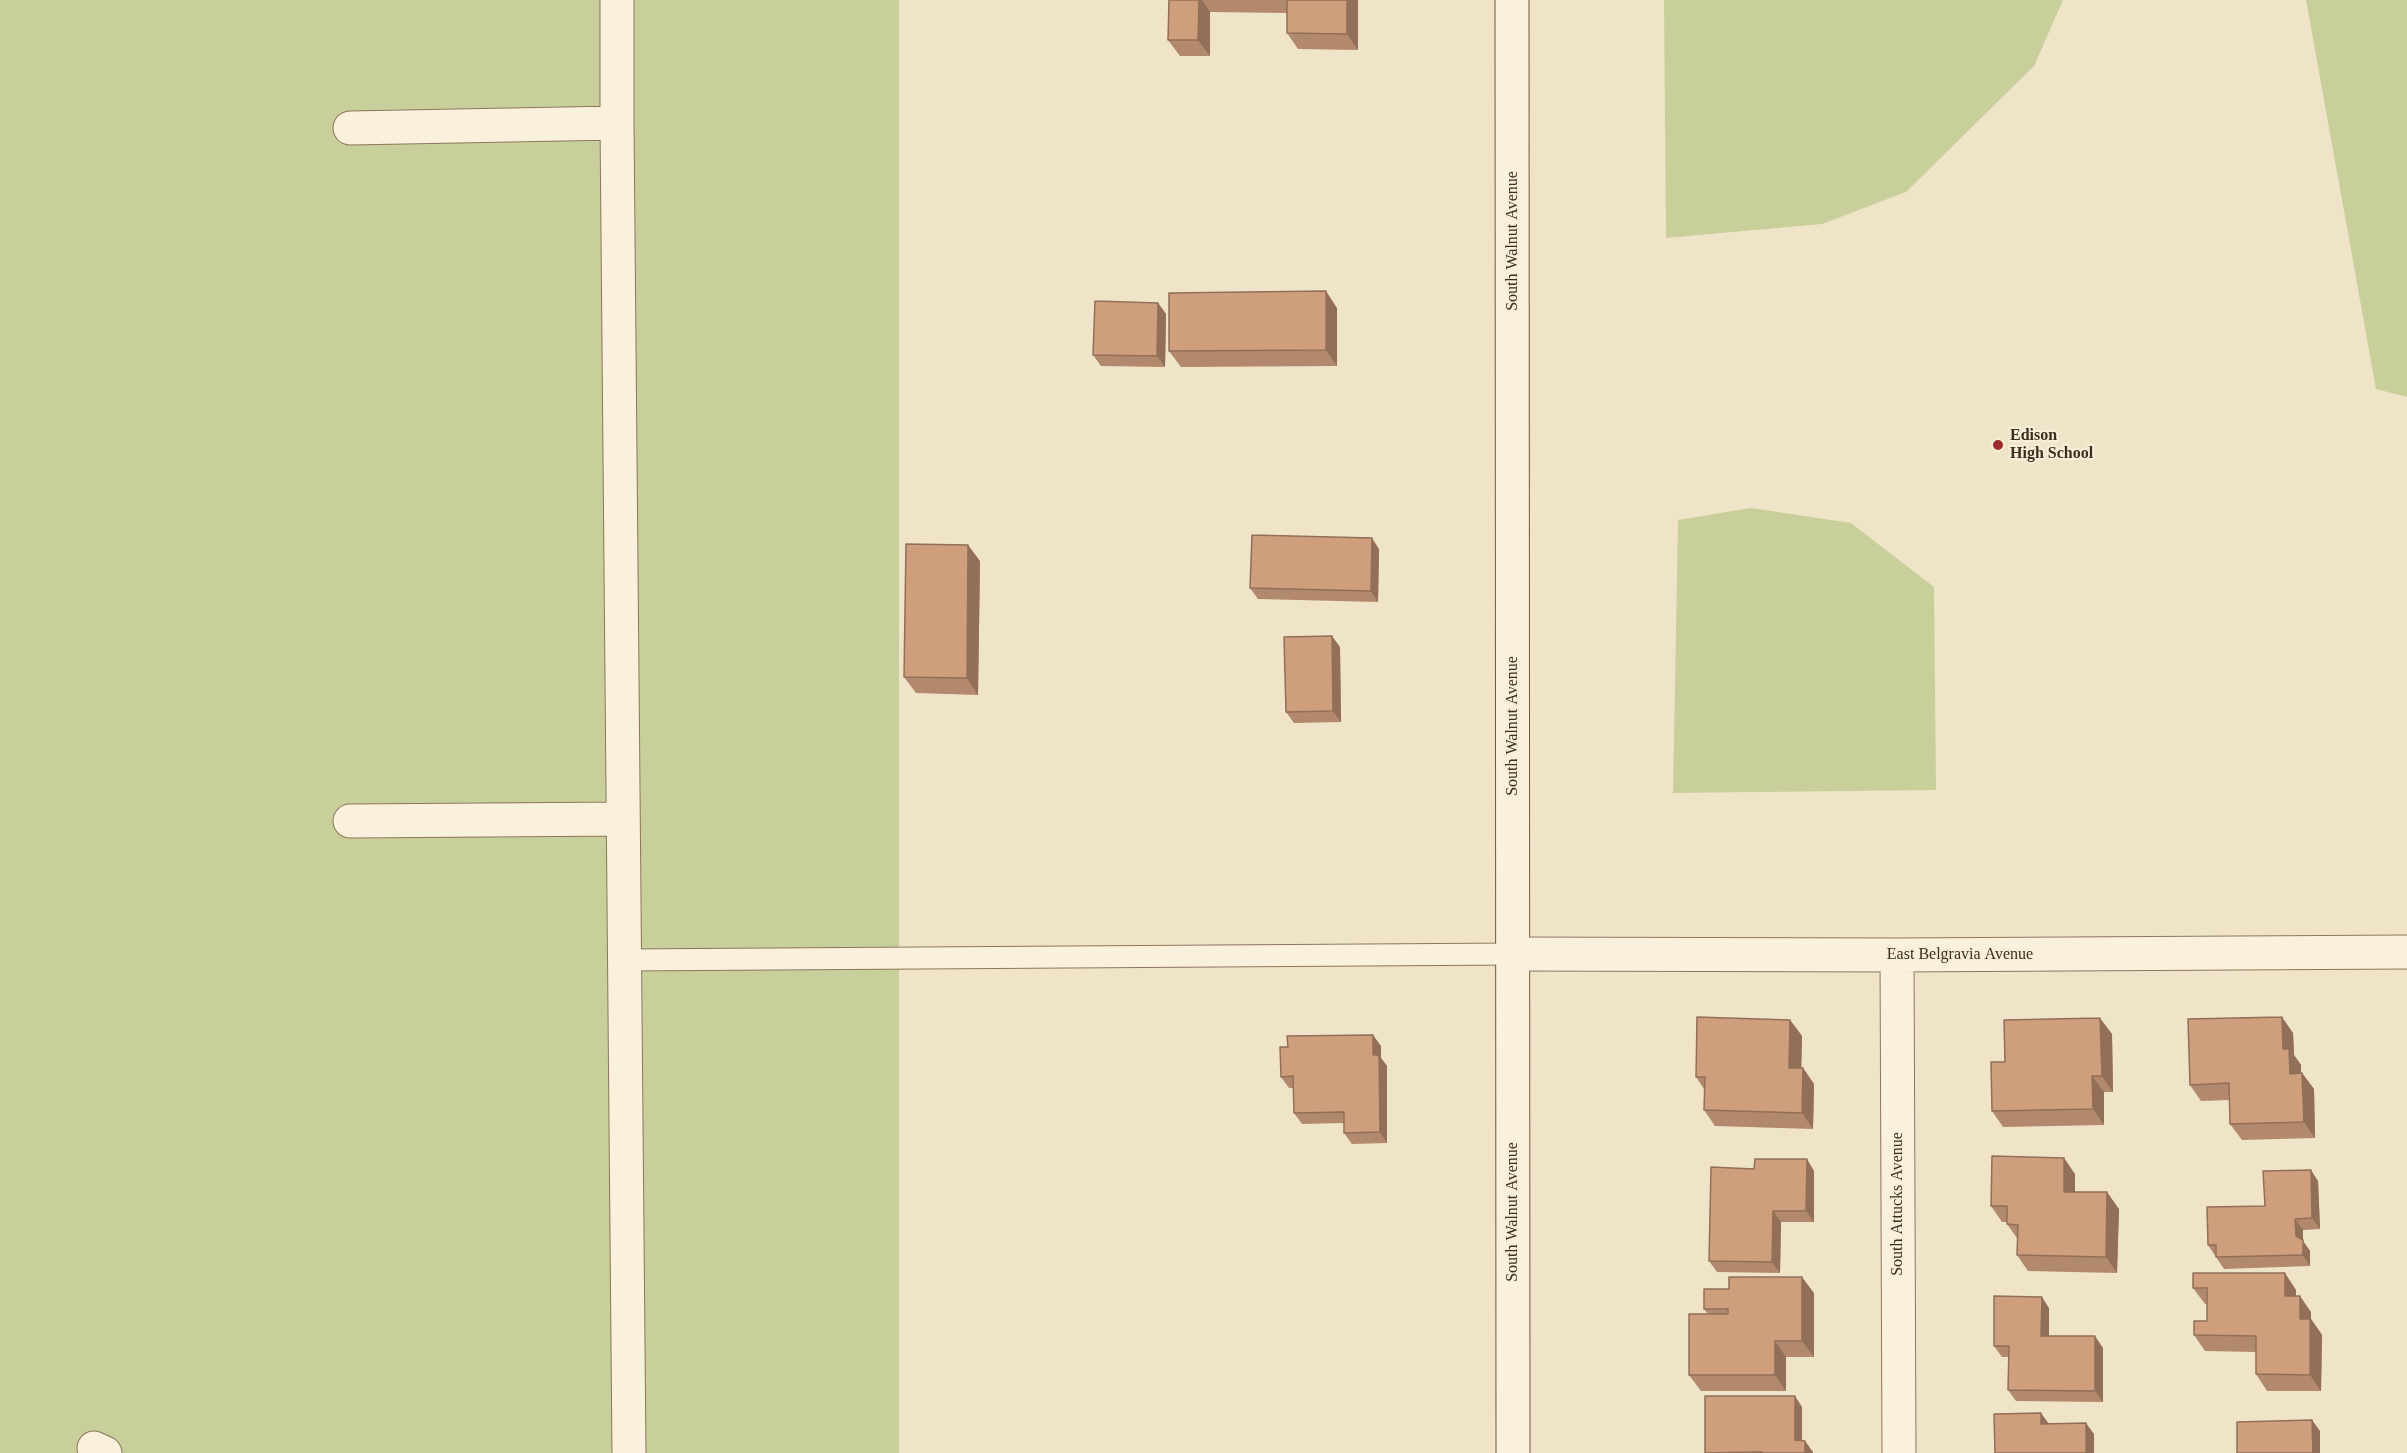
<!DOCTYPE html>
<style>
body{margin:0}
canvas{display:block;background:#f0e4c8}
</style>
<canvas width="2407" height="1453"></canvas>
<script>
const g = document.querySelector('canvas').getContext('2d');
g.lineJoin = 'round';
function fillPath(path, color) { g.fillStyle = color; g.fill(path, 'evenodd'); }
const toPath = rows => new Path2D(rows.map(r => 'M' + r).join(''));
function stroke(path, color, width, dash) { g.strokeStyle = color; g.lineWidth = width; g.lineCap = dash ? 'butt' : 'round'; g.setLineDash(dash || []); g.stroke(path); }
function write(font, color, halo, rows, align = 'center') {
  g.font = font + ' Georgia,serif'; g.lineWidth = 4.5; g.setLineDash([]); g.textBaseline = 'middle'; g.strokeStyle = halo; g.fillStyle = color; for (const [text, x, y, turn = 0] of rows) {
    g.save(); g.translate(x, y); g.rotate((+turn || 0) * Math.PI / 180); g.textAlign = isNaN(turn) ? turn : align; if (halo) g.strokeText(text, 0, 0); g.fillText(text, 0, 0); g.restore();
  }
}
fillPath(toPath([
 [0,0,899,0,899,1453,0,1453],
 [1664,0,2063,0,2034,66,1906,192,1822,224,1666,238],
 [2306,0,2407,0,2407,397,2376,389],
 [1751,508,1851,523,1934,587,1936,790,1673,793,1678,520]
]), '#c9cf9b');
const lane = toPath([
 [624,960,1513,954]
]);
const street = toPath([
 [617,0,617,123,629,1453],
 [350,128,617,123],
 [350,821,623,819],
 [1513,954,1897,955,2407,952],
 [1897,955,1899,1453],
 [94,1448,105,1453]
]);
const secondary = toPath([
 [1512,0,1513,1453]
]);
stroke(lane, '#8d765c', 23);
stroke(street, '#8d765c', 35);
stroke(secondary, '#6f573f', 35);
stroke(lane, '#faf1dc', 21);
stroke(street, '#faf1dc', 33);
stroke(secondary, '#faf1dc', 33);
fillPath(toPath([
 [1169,0,1358,0,1358,50,1298,49,1287,33,1287,13,1210,12,1210,56,1180,56,1168,40],
 [1158,303,1166,314,1165,367,1101,366,1093,355],
 [1337,308,1337,366,1181,367,1169,351],
 [1379,549,1378,602,1258,599,1250,588],
 [980,561,978,695,916,693,904,677],
 [1340,647,1341,722,1294,723,1286,712],
 [1790,1020,1802,1036,1801,1068,1803,1068,1814,1084,1813,1129,1715,1126,1704,1110,1704,1089,1696,1077],
 [2293,1033,2294,1055,2301,1065,2301,1073,2302,1073,2314,1089,2315,1138,2242,1140,2230,1124,2230,1100,2201,1101,2190,1085],
 [2112,1034,2113,1092,2104,1092,2104,1125,2003,1127,1992,1111,2005,1062],
 [1381,1046,1381,1058,1387,1066,1387,1143,1352,1144,1344,1133,1344,1123,1302,1124,1294,1113,1293,1088,1289,1088,1281,1077],
 [1814,1171,1814,1222,1781,1222,1780,1273,1717,1272,1709,1261],
 [2075,1174,2075,1192,2119,1209,2117,1273,2028,1271,2017,1255,2017,1238,2007,1224,2007,1222,2002,1222,1991,1206],
 [2318,1181,2320,1229,2303,1230,2303,1241,2310,1251,2310,1266,2224,1269,2208,1245,2265,1206],
 [2193,1288,2296,1290,2296,1296,2311,1312,2311,1319,2322,1335,2321,1391,2267,1391,2256,1374,2256,1352,2205,1351,2194,1335,2207,1321,2207,1304,2205,1304],
 [1814,1293,1814,1357,1786,1357,1786,1391,1701,1391,1689,1375,1708,1314,1704,1309],
 [2049,1308,2049,1336,2103,1348,2103,1402,2016,1401,2008,1390,2008,1357,2002,1357,1994,1346],
 [1802,1407,1802,1441,1805,1441,1813,1453,1705,1453]
]), '#b2896c');
fillPath(toPath([
 [1199,0,1202,0,1210,12,1210,56,1198,40],
 [1347,0,1358,0,1358,50,1347,34],
 [1326,291,1337,308,1337,366,1326,350],
 [1158,303,1166,314,1165,367,1157,356],
 [1372,538,1379,549,1378,602,1371,591],
 [968,545,980,561,978,695,967,678],
 [1332,636,1340,647,1341,722,1333,711],
 [2282,1017,2293,1033,2294,1055,2301,1065,2301,1090,2290,1074,2283,1049],
 [2100,1018,2112,1034,2113,1092,2102,1076],
 [1790,1020,1802,1036,1801,1084,1789,1068],
 [1373,1035,1381,1046,1381,1058,1387,1066,1387,1143,1380,1132,1373,1055],
 [1803,1068,1814,1084,1813,1129,1802,1113],
 [2302,1073,2314,1089,2315,1138,2304,1122],
 [2092,1076,2104,1092,2104,1125,2093,1109],
 [2064,1158,2075,1174,2075,1208,2064,1192],
 [1807,1159,1814,1171,1814,1222,1806,1211],
 [2311,1170,2318,1181,2320,1229,2312,1218],
 [2107,1192,2119,1209,2117,1273,2106,1257],
 [1773,1211,1781,1222,1780,1273,1772,1262],
 [2295,1219,2303,1230,2303,1241,2310,1251,2310,1266,2303,1255,2296,1236],
 [2285,1273,2296,1290,2296,1312,2285,1296],
 [1802,1277,1814,1293,1814,1357,1802,1341],
 [2300,1296,2311,1312,2311,1319,2322,1335,2321,1391,2310,1375,2300,1319],
 [2042,1297,2049,1308,2049,1347,2041,1336],
 [2095,1336,2103,1348,2103,1402,2095,1391],
 [1775,1341,1786,1357,1786,1391,1775,1375],
 [1795,1396,1802,1407,1802,1451,1795,1440],
 [2041,1413,2049,1424,2041,1424],
 [2312,1420,2320,1431,2320,1453,2313,1453],
 [2086,1423,2094,1434,2094,1453,2086,1453],
 [1805,1441,1813,1452,1813,1453,1805,1453]
]), '#916f58');
const building = toPath([
 [1169,0,1199,0,1198,40,1168,40,1169,0],
 [1287,0,1347,0,1347,34,1287,33,1287,0],
 [1326,291,1326,350,1169,351,1169,293,1326,291],
 [1095,301,1158,303,1157,356,1093,355,1095,301],
 [1252,535,1372,538,1371,591,1250,588,1252,535],
 [906,544,968,545,967,678,904,677,906,544],
 [1332,636,1333,711,1286,712,1284,637,1332,636],
 [1697,1017,1790,1020,1789,1068,1803,1068,1802,1113,1704,1110,1705,1077,1696,1077,1697,1017],
 [2282,1017,2283,1049,2289,1049,2290,1074,2302,1073,2304,1122,2230,1124,2229,1083,2190,1085,2188,1019,2282,1017],
 [2100,1018,2102,1076,2092,1076,2093,1109,1992,1111,1991,1062,2005,1062,2004,1020,2100,1018],
 [1373,1035,1373,1055,1379,1055,1380,1132,1344,1133,1344,1112,1294,1113,1293,1076,1281,1077,1280,1047,1288,1047,1287,1036,1373,1035],
 [1992,1156,2064,1158,2064,1192,2107,1192,2106,1257,2017,1255,2018,1225,2007,1224,2007,1206,1991,1206,1992,1156],
 [1755,1159,1807,1159,1806,1211,1773,1211,1772,1262,1709,1261,1711,1167,1754,1169,1755,1159],
 [2311,1170,2312,1218,2295,1219,2296,1236,2303,1240,2303,1255,2216,1257,2216,1245,2208,1245,2207,1207,2265,1206,2263,1171,2311,1170],
 [2193,1273,2285,1273,2285,1296,2300,1296,2300,1319,2310,1319,2310,1375,2256,1374,2256,1336,2194,1335,2194,1321,2207,1321,2207,1288,2193,1288,2193,1273],
 [1729,1277,1802,1277,1802,1341,1775,1341,1775,1375,1689,1375,1689,1314,1728,1314,1728,1309,1704,1309,1704,1289,1729,1289,1729,1277],
 [1994,1296,2042,1297,2041,1336,2095,1336,2095,1391,2008,1390,2009,1346,1994,1346,1994,1296],
 [1705,1396,1795,1396,1795,1440,1805,1441,1805,1453,1762,1453,1762,1452,1705,1453,1705,1396],
 [2041,1413,2041,1424,2086,1423,2086,1453,1995,1453,1994,1414,2041,1413],
 [2312,1420,2313,1453,2237,1453,2237,1422,2312,1420]
]);
fillPath(building, '#cf9f7d');
stroke(building, '#916f58', 1.5);
for (const [x, y, r, color] of [
 [1998,445,6,"#9e2a2b"]
]) { const dot = new Path2D(); dot.arc(x, y, r, 0, 2 * Math.PI); g.fillStyle = color; g.fill(dot); stroke(dot, '#f7eed8', 2); }
write('16px', '#3d2e20', '#f7eed8', [
 ["South Walnut Avenue",1513,241,-90],
 ["South Walnut Avenue",1513,726,-90],
 ["East Belgravia Avenue",1960,955],
 ["South Attucks Avenue",1898,1204,-90],
 ["South Walnut Avenue",1513,1212,-90]
]);
write('bold 16px', '#3d2e20', '#f7eed8', [
 ["Edison",2010,436],
 ["High School",2010,454]
], 'left');
</script>
